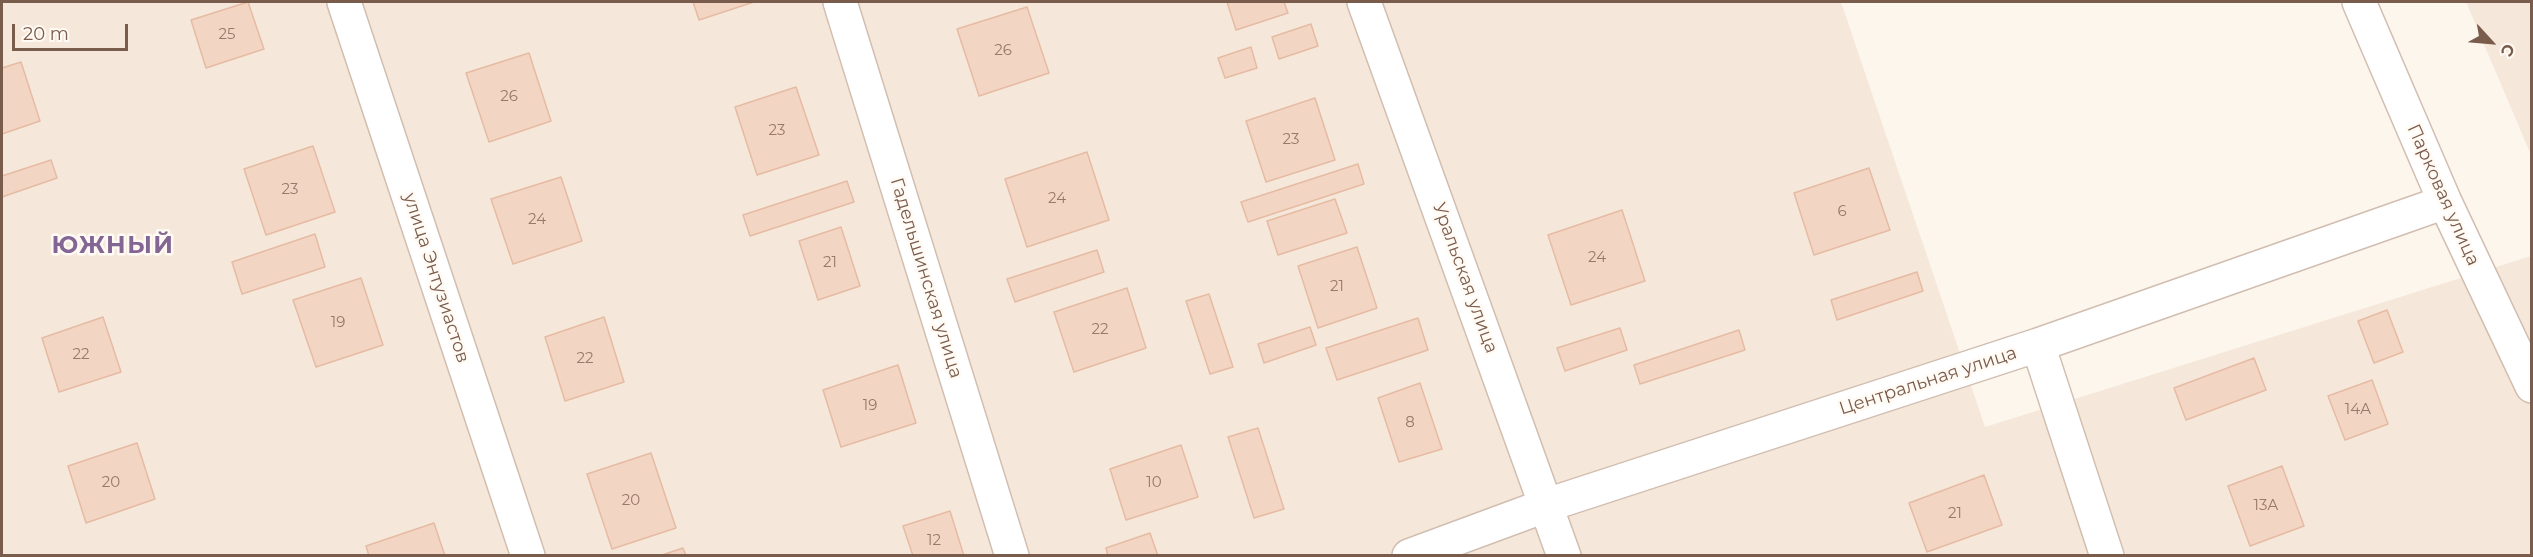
<!DOCTYPE html>
<meta charset="utf-8">
<style>
body{margin:0}
#map{position:relative;width:2533px;height:557px;overflow:hidden;background:#fdf6ec;font-family:Montserrat,sans-serif}
canvas{display:block}
.frame{position:absolute;inset:0;border:3px solid #7a5c4d;pointer-events:none}
.north{position:absolute;left:2461px;top:12px;width:60px;height:60px;-webkit-text-stroke:4px #fffaf3;paint-order:stroke;rotate:116deg;font-size:16px;font-weight:700;line-height:24px;text-align:center;color:#7a5c4d}
.north::after{content:'';display:block;margin:auto;width:21px;height:27px;background:#7a5c4d;clip-path:polygon(50% 0,100% 100%,50% 72%,0 100%)}
.scale{position:absolute;left:12px;top:24px;width:116px;height:27px;box-sizing:border-box;border:3px solid #7a5c4d;border-top:0;padding-left:8px;font-size:18px;line-height:21px;white-space:nowrap;color:#7a5c4d;-webkit-text-stroke:4px #fffaf3;paint-order:stroke}
</style>
<div id="map">
<canvas width="2533" height="557"></canvas>
<div class="frame"></div>
<div class="north">С</div>
<div class="scale">20 m</div>
</div>
<script>
const g = document.querySelector('canvas').getContext('2d');
g.lineJoin = 'round';
function fillPath(path, color) { g.fillStyle = color; g.fill(path, 'evenodd'); }
const toPath = rows => new Path2D(rows.map(r => 'M' + r).join(''));
function stroke(path, color, width, dash) { g.strokeStyle = color; g.lineWidth = width; g.lineCap = dash ? 'butt' : 'round'; g.setLineDash(dash || []); g.stroke(path); }
function write(font, color, halo, rows, align = 'center') {
  g.font = font + ' Montserrat,sans-serif'; g.lineWidth = 5; g.setLineDash([]); g.textBaseline = 'middle'; g.strokeStyle = halo; g.fillStyle = color; for (const [text, x, y, turn = 0] of rows) {
    g.save(); g.translate(x, y); g.rotate((+turn || 0) * Math.PI / 180); g.textAlign = isNaN(turn) ? turn : align; if (halo) g.strokeText(text, 0, 0); g.fillText(text, 0, 0); g.restore();
  }
}
fillPath(toPath([
 [2,2,1841,2,1985,427,2531,256,2531,555,2,555],
 [2466,2,2531,2,2531,155]
]), '#f5e8da');
const building = toPath([
 [248,2,264,49,206,68,191,20,248,2],
 [693,2,754,2,699,20,693,2],
 [1227,2,1284,2,1288,13,1236,30,1227,2],
 [1027,7,1049,73,979,96,957,29,1027,7],
 [1311,24,1318,46,1279,59,1272,37,1311,24],
 [1251,47,1257,68,1225,78,1218,58,1251,47],
 [529,53,551,121,489,142,466,73,529,53],
 [21,62,40,121,2,134,2,68,21,62],
 [796,87,819,155,757,175,735,107,796,87],
 [1315,98,1335,160,1266,182,1246,121,1315,98],
 [313,146,335,212,266,235,244,169,313,146],
 [1087,152,1109,220,1027,247,1005,179,1087,152],
 [51,160,57,178,2,197,2,176,51,160],
 [1358,164,1364,184,1248,222,1241,202,1358,164],
 [1869,168,1890,230,1814,255,1794,193,1869,168],
 [561,177,582,241,513,264,491,199,561,177],
 [847,181,854,202,750,236,743,215,847,181],
 [1335,199,1347,233,1278,255,1267,221,1335,199],
 [1622,210,1645,281,1571,305,1548,235,1622,210],
 [841,227,860,286,818,300,799,241,841,227],
 [315,234,325,267,242,294,232,262,315,234],
 [1357,247,1377,308,1318,328,1298,266,1357,247],
 [1097,250,1104,272,1015,302,1007,279,1097,250],
 [1917,272,1923,291,1837,320,1831,300,1917,272],
 [361,278,383,345,316,367,293,300,361,278],
 [1127,288,1146,348,1074,372,1054,312,1127,288],
 [1209,294,1233,367,1210,374,1186,301,1209,294],
 [2387,310,2403,352,2374,363,2358,321,2387,310],
 [103,317,121,372,59,392,42,338,103,317],
 [604,317,624,382,565,401,545,337,604,317],
 [1418,318,1428,350,1337,380,1326,348,1418,318],
 [1310,327,1316,345,1264,363,1258,344,1310,327],
 [1620,328,1627,350,1565,371,1557,348,1620,328],
 [1739,330,1745,350,1640,384,1634,365,1739,330],
 [2254,358,2266,390,2186,420,2174,388,2254,358],
 [898,365,916,423,841,447,823,390,898,365],
 [2372,380,2388,424,2345,440,2328,396,2372,380],
 [1420,383,1442,449,1399,462,1378,398,1420,383],
 [1258,428,1284,509,1254,518,1228,437,1258,428],
 [137,443,155,499,86,523,68,466,137,443],
 [1181,445,1198,497,1126,520,1110,469,1181,445],
 [651,453,676,528,612,549,587,474,651,453],
 [2282,466,2304,526,2250,546,2228,486,2282,466],
 [1984,475,2002,525,1927,552,1909,503,1984,475],
 [950,511,964,556,913,556,903,526,950,511],
 [434,523,445,556,369,556,366,546,434,523],
 [1150,533,1158,556,1108,556,1106,548,1150,533],
 [683,548,686,556,659,556,683,548]
]);
fillPath(building, '#f3d5c3');
stroke(building, '#e6bba3', 1.5);
const minor = toPath([
 [344,2,528,556],
 [840,2,1012,556],
 [1364,2,1564,556],
 [2359,2,2445,202,2532,386],
 [2038,345,2107,556],
 [1409,556,1547,505,2038,345,2445,202]
]);
stroke(minor, '#d1beb0', 36);
stroke(minor, '#fff', 33);
write('15px', '#987a6a', null, [
 ["25",227,35],
 ["26",1003,51],
 ["26",509,97],
 ["23",777,131],
 ["23",1291,140],
 ["23",290,190],
 ["24",1057,199],
 ["6",1842,212],
 ["24",537,220],
 ["24",1597,258],
 ["21",830,263],
 ["21",1337,287],
 ["19",338,323],
 ["22",1100,330],
 ["22",81,355],
 ["22",585,359],
 ["19",870,406],
 ["14А",2358,410],
 ["8",1410,423],
 ["20",111,483],
 ["10",1154,483],
 ["20",631,501],
 ["13А",2266,506],
 ["21",1955,514],
 ["12",934,541]
]);
write('18px', '#7a5c4d', '#fffaf3', [
 ["Парковая улица",2443,195,66],
 ["улица Энтузиастов",436,278,72],
 ["Гадельшинская улица",926,278,73],
 ["Уральская улица",1465,278,70],
 ["Центральная улица",1928,381,-18]
]);
g.letterSpacing = '1.5px';
write('bold 24px', '#846695', '#fffaf3', [
 ["ЮЖНЫЙ",113,246]
]);
g.letterSpacing = '0px';
</script>
